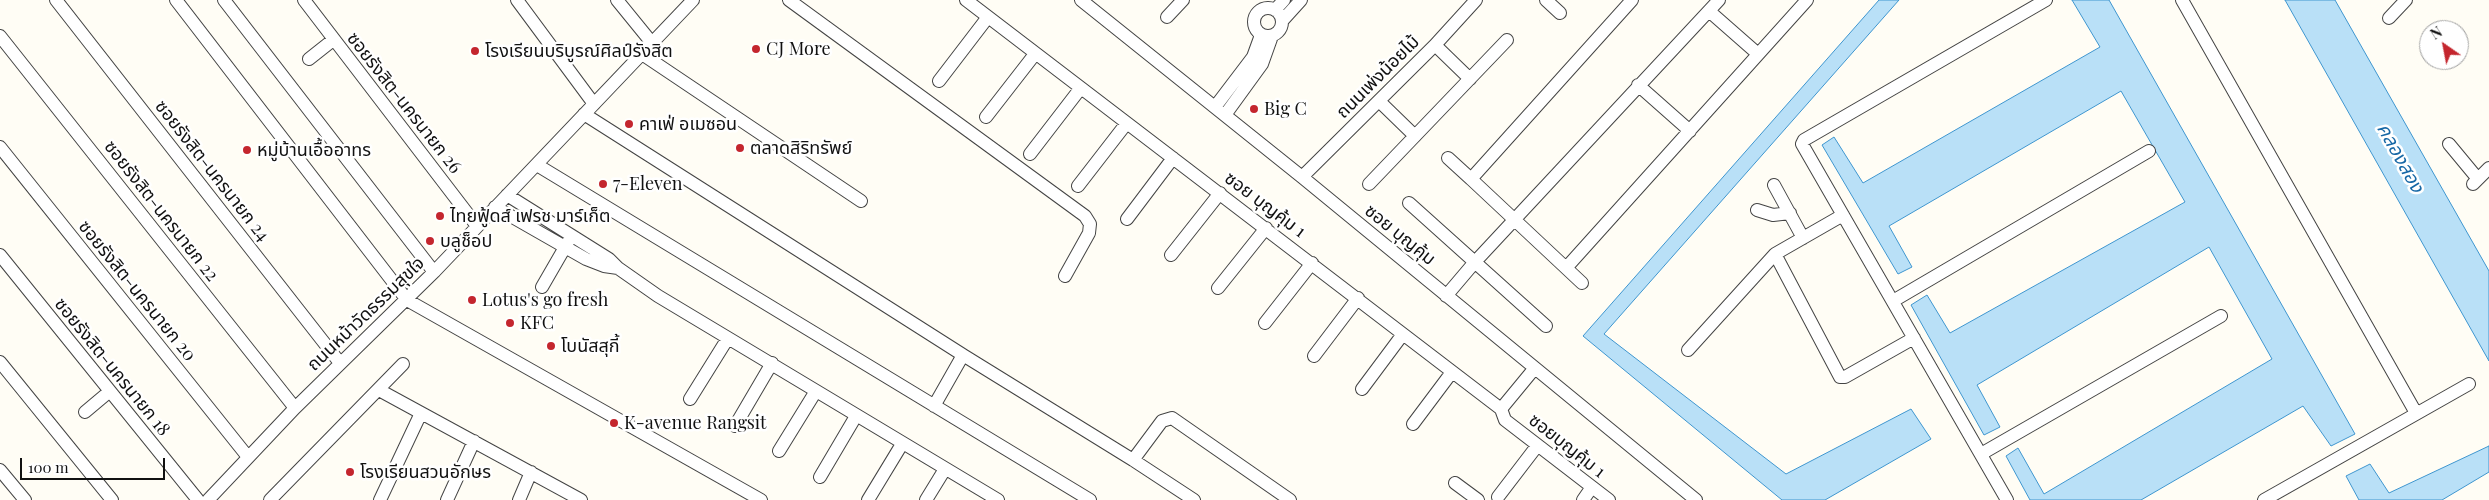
<!DOCTYPE html>
<meta charset="utf-8">
<style>
body{margin:0}
#map{position:relative;width:2489px;height:500px;overflow:hidden;background:#fffdf5;font-family:"Playfair Display",serif}
canvas{display:block}
.north{position:absolute;left:2419px;top:20px;width:50px;height:50px;box-sizing:border-box;background:#fff;border:1px solid #a0a0a0;border-radius:50%;rotate:327deg;font-size:14px;font-weight:700;line-height:20px;text-align:center;color:#111}
.north::after{content:'';display:block;margin:auto;width:18px;height:22px;background:#c4262e;clip-path:polygon(50% 0,100% 100%,50% 72%,0 100%)}
.scale{position:absolute;left:20px;top:458px;width:145px;height:22px;box-sizing:border-box;border:2px solid #111;border-top:0;padding-left:6px;font-size:15px;line-height:18px;white-space:nowrap;color:#111;-webkit-text-stroke:4px #fff;paint-order:stroke}
</style>
<div id="map">
<canvas width="2489" height="500"></canvas>
<div class="north">N</div>
<div class="scale">100 m</div>
</div>
<script>
const g = document.querySelector('canvas').getContext('2d');
g.lineJoin = 'round';
function fillPath(path, color) { g.fillStyle = color; g.fill(path, 'evenodd'); }
const toPath = rows => new Path2D(rows.map(r => 'M' + r).join(''));
function stroke(path, color, width, dash) { g.strokeStyle = color; g.lineWidth = width; g.lineCap = dash ? 'butt' : 'round'; g.setLineDash(dash || []); g.stroke(path); }
function write(font, color, halo, rows, align = 'center') {
  g.font = font + ' "Playfair Display","Noto Sans Thai",serif'; g.lineWidth = 5; g.setLineDash([]); g.textBaseline = 'middle'; g.strokeStyle = halo; g.fillStyle = color; for (const [text, x, y, turn = 0] of rows) {
    g.save(); g.translate(x, y); g.rotate((+turn || 0) * Math.PI / 180); g.textAlign = isNaN(turn) ? turn : align; if (halo) g.strokeText(text, 0, 0); g.fillText(text, 0, 0); g.restore();
  }
}
const water = toPath([
 [1879,0,1899,0,1604,334,1786,474,1911,409,1931,439,1825,500,1782,500,1583,336,1879,0],
 [2072,0,2109,0,2355,434,2331,446,2303,406,2141,500,2030,500,2006,456,2018,448,2044,494,2272,359,2209,247,1977,385,2000,427,1984,435,1911,305,1927,295,1950,333,2185,202,2121,91,1889,226,1912,267,1898,274,1822,145,1834,137,1863,183,2100,47,2072,0],
 [2285,0,2335,0,2489,271,2489,361,2285,0],
 [2489,446,2489,472,2442,500,2359,500,2346,476,2370,464,2389,493,2489,446]
]);
fillPath(water, '#b9e0f7');
stroke(water, '#3f96cf', 1);
const minor = toPath([
 [56,0,340,363],
 [176,0,407,300,761,500],
 [224,0,434,272],
 [304,0,477,226],
 [517,0,594,104],
 [617,0,652,43],
 [789,0,1085,216,1090,224,1089,233,1065,276],
 [966,0,1501,409,1534,369],
 [1081,0,1302,177,1696,500],
 [1546,0,1560,13],
 [1632,0,1471,179,1566,268,1807,0],
 [2182,0,2416,413],
 '1254 22a14 14 0 1 1 28 0a14 14 0 1 1-28 0Z',
 [1275,10,1284,0],
 [1709,11,1758,54],
 [1167,17,1183,0],
 [2389,18,2406,0],
 [1282,21,1301,0],
 [0,36,295,408],
 [1435,45,1470,79],
 [642,54,861,201],
 [309,59,333,40],
 [939,81,988,17],
 [1638,85,1690,131],
 [1379,101,1415,136],
 [1215,107,1253,57,1261,35],
 [584,114,963,355],
 [1225,115,1262,64,1272,36],
 [986,117,1035,54],
 [2449,144,2478,179],
 [0,147,248,457],
 [1030,154,1080,89],
 [1448,158,1471,179],
 [537,165,1090,500],
 [1302,177,1435,45,1476,0],
 [1369,184,1507,40],
 [2473,184,2489,168],
 [1774,185,1803,238],
 [1078,186,1126,124],
 [507,195,609,259,618,268,658,296,998,500],
 [1409,203,1546,326],
 [495,207,586,259,604,266,618,268],
 [1757,210,1773,215,1790,213],
 [1843,215,1775,254,1840,377,1845,377,1914,338],
 [1127,219,1173,158],
 [0,255,198,500],
 [1171,255,1220,193],
 [1566,268,1582,283],
 [542,287,568,242],
 [1218,288,1266,228],
 [1446,296,1474,263,1719,0],
 [1893,301,2149,151],
 [1265,323,1312,263],
 [1688,350,1775,254],
 [1314,356,1358,298],
 [0,362,112,500],
 [1362,389,1403,334],
 [379,390,581,500],
 [690,399,728,338],
 [934,406,963,355,1133,460,1162,421,1172,418,1290,500],
 [1501,409,1505,420,1609,500],
 [85,412,110,391],
 [1413,424,1452,372],
 [735,426,772,363],
 [779,451,816,391],
 [1981,454,2221,316],
 [1133,460,1194,500],
 [0,470,25,500],
 [820,477,856,416],
 [1455,483,1478,500],
 [1498,497,1537,446],
 [208,500,295,408,434,272,693,0],
 [270,500,403,364],
 [380,500,421,413],
 [447,500,474,441],
 [519,500,531,472],
 [868,500,902,444],
 [926,500,945,469],
 [1583,500,1592,487],
 [2007,500,1802,144,1804,140,2046,0],
 [2264,500,2469,384]
]);
stroke(minor, '#444', 14);
stroke(minor, '#fff', 12);
for (const [x, y, r, color] of [
 [756,49,5,"#c4262e"],
 [475,51,5,"#c4262e"],
 [1254,109,5,"#c4262e"],
 [629,124,5,"#c4262e"],
 [740,148,5,"#c4262e"],
 [247,150,5,"#c4262e"],
 [603,184,5,"#c4262e"],
 [440,216,5,"#c4262e"],
 [430,241,5,"#c4262e"],
 [472,300,5,"#c4262e"],
 [510,323,5,"#c4262e"],
 [551,346,5,"#c4262e"],
 [614,423,5,"#c4262e"],
 [350,472,5,"#c4262e"]
]) { const dot = new Path2D(); dot.arc(x, y, r, 0, 2 * Math.PI); g.fillStyle = color; g.fill(dot); stroke(dot, '#fff', 2); }
write('18px', '#111', '#fff', [
 ["CJ More",766,49],
 ["โรงเรียนบริบูรณ์ศิลป์รังสิต",485,51],
 ["Big C",1264,109],
 ["คาเฟ่ อเมซอน",639,124],
 ["ตลาดสิริทรัพย์",750,148],
 ["หมู่บ้านเอื้ออาทร",257,150],
 ["7-Eleven",613,184],
 ["ไทยฟู้ดส์ เฟรช มาร์เก็ต",450,216],
 ["บลูช็อป",440,241],
 ["Lotus's go fresh",482,300],
 ["KFC",520,323],
 ["โบนัสสุกี้",561,346],
 ["K-avenue Rangsit",624,423],
 ["โรงเรียนสวนอักษร",360,472]
], 'left');
write('18px', '#111', '#fff', [
 ["ถนนเพ่งน้อยไม้",1378,77,-45],
 ["ซอยรังสิต-นครนายก 26",404,103,52],
 ["ซอยรังสิต-นครนายก 24",212,171,52],
 ["ซอย บุญคุ้ม 1",1265,205,37],
 ["ซอยรังสิต-นครนายก 22",161,211,52],
 ["ซอย บุญคุ้ม",1400,235,39],
 ["ซอยรังสิต-นครนายก 20",137,291,51],
 ["ถนนหน้าวัดธรรมสุขใจ",366,314,-44],
 ["ซอยรังสิต-นครนายก 18",112,367,51],
 ["ซอยบุญคุ้ม 1",1567,446,38]
]);
write('italic 19px', '#1768a6', '#fff', [
 ["คลองสอง",2400,158,61]
]);
</script>
